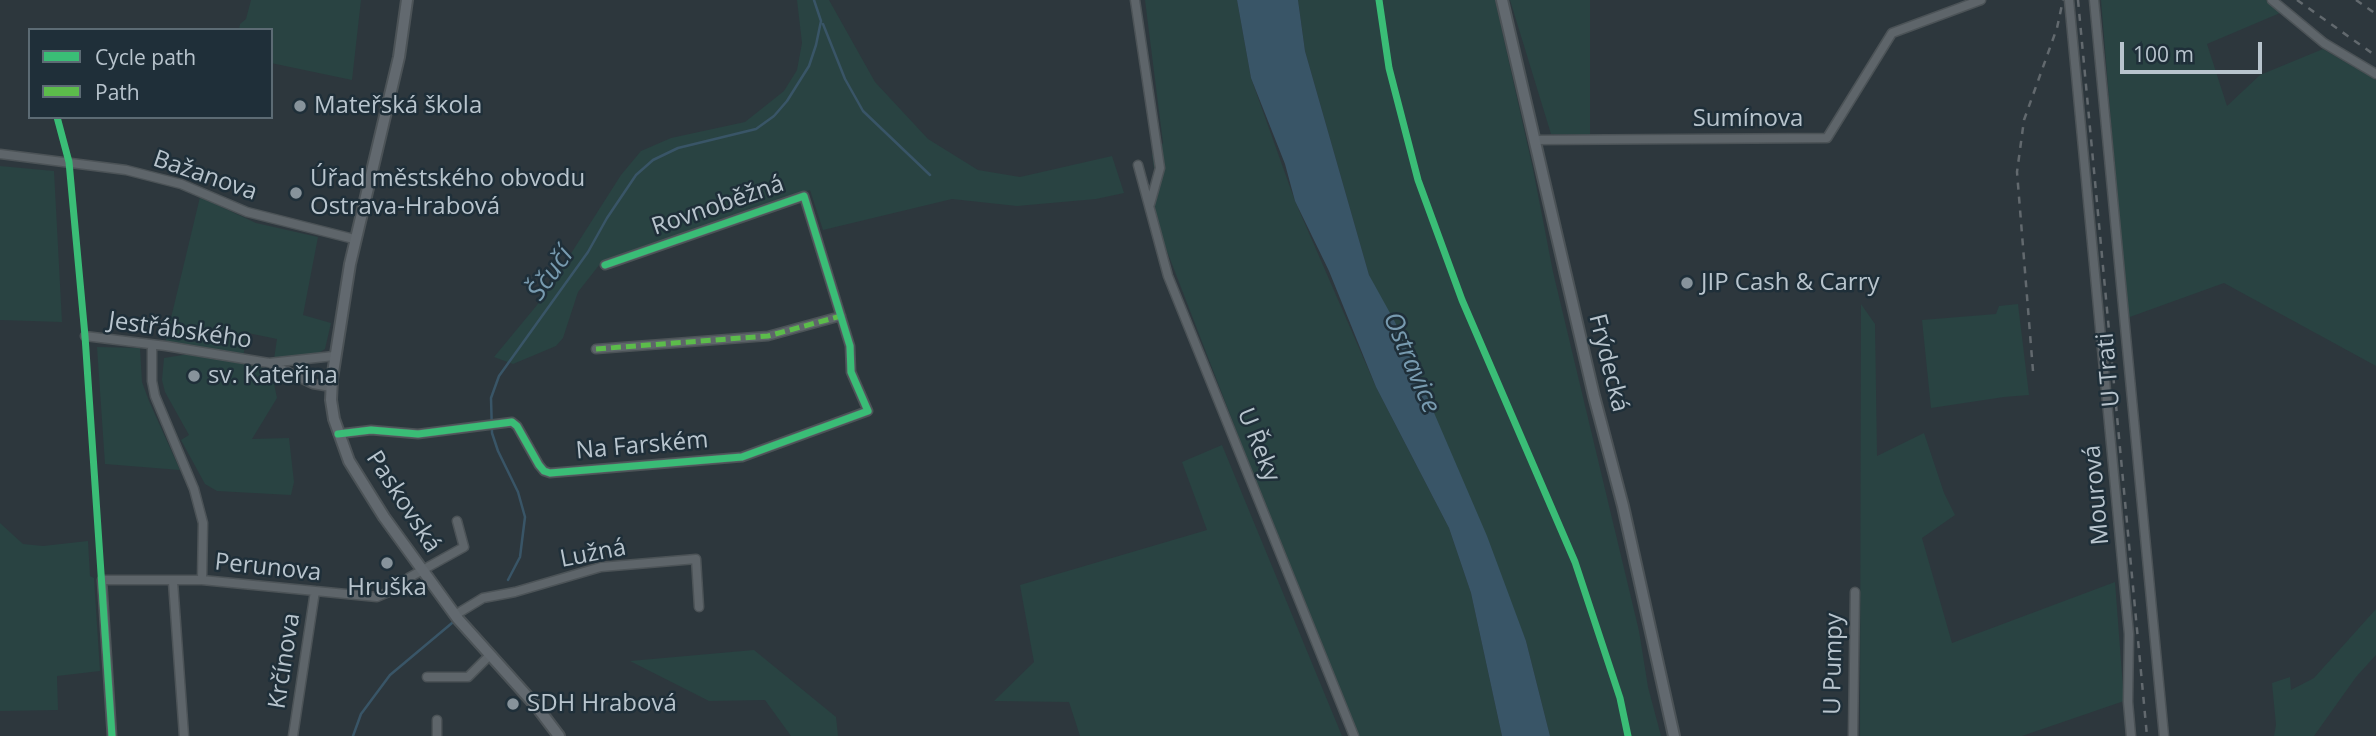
<!DOCTYPE html>
<meta charset="utf-8">
<style>
body{margin:0}
#map{position:relative;width:2376px;height:736px;overflow:hidden;background:#2d373d;font-family:"Open Sans",sans-serif}
canvas{display:block}
.legend{position:absolute;left:28px;top:28px;width:245px;height:91px;box-sizing:border-box;background:#1f2f39;border:2px solid #5c6b74;margin:0;padding:9px 12px;list-style:none;font-size:21px;color:#b8c4cd}
.legend li{display:flex;align-items:center;gap:14px;height:35px}
.legend b{width:35px;border:2px solid #5c6b74}
.scale{position:absolute;left:2120px;top:42px;width:142px;height:32px;box-sizing:border-box;border:4px solid #b8c4cd;border-top:0;padding-left:9px;font-size:21px;line-height:24px;white-space:nowrap;color:#b8c4cd;-webkit-text-stroke:5px #1f2f39;paint-order:stroke}
</style>
<div id="map">
<canvas width="2376" height="736"></canvas>
<ul class="legend">
<li><b style="height:9px;background:#3abd76"></b>Cycle path</li>
<li><b style="height:9px;background:#5cbc4b"></b>Path</li>
</ul>
<div class="scale">100 m</div>
</div>
<script>
const g = document.querySelector('canvas').getContext('2d');
g.lineJoin = 'round';
function fillPath(path, color) { g.fillStyle = color; g.fill(path, 'evenodd'); }
const toPath = rows => new Path2D(rows.map(r => 'M' + r).join(''));
function stroke(path, color, width, dash) { g.strokeStyle = color; g.lineWidth = width; g.lineCap = dash ? 'butt' : 'round'; g.setLineDash(dash || []); g.stroke(path); }
function write(font, color, halo, rows, align = 'center') {
  g.font = font + ' "Open Sans",sans-serif'; g.lineWidth = 5; g.setLineDash([]); g.textBaseline = 'middle'; g.strokeStyle = halo; g.fillStyle = color; for (const [text, x, y, turn = 0] of rows) {
    g.save(); g.translate(x, y); g.rotate((+turn || 0) * Math.PI / 180); g.textAlign = isNaN(turn) ? turn : align; if (halo) g.strokeText(text, 0, 0); g.fillText(text, 0, 0); g.restore();
  }
}
fillPath(toPath([
 [251,0,361,0,352,80,271,63,271,30,239,30,240,24,246,19],
 [797,0,829,0,875,82,928,139,978,170,1020,177,1112,156,1124,193,1096,199,1017,206,952,199,823,230,810,190,600,264,578,292,563,338,556,346,513,364,494,357,542,299,621,175,641,151,671,138,745,122,784,91,797,70,802,43],
 [1145,0,1237,0,1251,78,1295,201,1376,387,1449,528,1471,593,1502,736,1354,736,1150,207,1158,196,1152,155,1163,143],
 [1298,0,1495,0,1533,169,1553,272,1639,631,1648,687,1661,736,1550,736,1526,641,1369,275,1305,51],
 [1510,0,1590,0,1590,135,1551,134],
 [2101,0,2266,0,2280,13,2207,44,2227,106,2260,75,2323,49,2376,80,2376,366,2224,283,2127,318],
 [0,166,54,171,62,322,0,320],
 [200,197,256,223,318,237,303,315,331,323,325,349,317,354,274,359,277,339,248,333,243,356,165,343],
 [1861,304,1875,324,1877,456,1924,433,1944,493,1955,515,1922,538,1952,643,2115,582,2124,701,2022,736,1860,736],
 [2018,304,2029,395,2004,397,1931,408,1922,320,1996,314,1999,306],
 [97,347,140,348,142,382,149,401,180,470,105,464],
 [189,354,271,369,277,398,252,439,289,438,294,482,291,495,217,491,205,484,181,440,189,435,165,392,162,380,164,358],
 [1222,445,1342,736,1080,736,1069,702,994,701,1034,662,1020,585,1207,530,1182,462],
 [0,523,23,544,43,546,88,541,90,576,94,578,100,671,57,676,58,710,0,711],
 [2376,609,2376,655,2356,677,2314,736,2274,736,2276,725,2272,683,2290,677,2291,690,2314,678],
 [754,650,836,717,838,736,791,736,765,700,709,701,630,661]
]), '#294342');
fillPath(toPath([
 [1237,0,1298,0,1305,51,1369,275,1395,322,1487,536,1526,641,1550,736,1502,736,1471,593,1449,528,1376,387,1329,271,1295,201,1285,164,1251,78]
]), '#395567');
stroke(toPath([
 [823,24,845,79,863,111,930,175],
 [508,580,520,557,525,517,518,492,498,451,492,433,491,398,499,376,588,252,607,218,636,175,653,160,678,148,756,129,774,116,787,101,809,66,816,45,821,21,814,0],
 [353,736,361,714,390,675,452,623]
]), '#395567', 2.5);
const minor = toPath([
 [1135,0,1160,168,1150,204],
 [2069,0,2129,634,2128,702,2131,736],
 [2094,0,2164,736],
 [2272,0,2324,43,2376,74],
 [1534,140,1827,138,1892,33,1981,0],
 [0,154,126,170,181,184,247,212,354,239],
 [1138,165,1168,276,1354,736],
 [85,336,166,346,269,363,334,356],
 [152,345,152,381,155,396,194,489,203,523,202,580],
 [596,349,768,336,841,316],
 [269,363,313,384,331,387],
 [338,434,371,430,418,434,512,422,517,426,539,465,544,471,550,473,742,457,868,411,851,372,850,346,804,196,605,265],
 [173,582,184,736],
 [455,615,483,598,515,592,601,567,696,559,699,607],
 [427,677,468,677,490,655],
 [112,736,102,580,202,580,377,597,391,591,410,577,464,547,457,521],
 [293,736,315,591],
 [437,736,437,720],
 [1853,736,1855,592]
]);
const secondary = toPath([
 [407,0,399,57,350,264,332,379,331,400,334,419,349,461,384,517,458,619,537,707,559,736],
 [1502,0,1594,396,1623,506,1674,736]
]);
stroke(minor, '#4c5357', 11);
stroke(secondary, '#4c5357', 14);
stroke(minor, '#5e656a', 8);
stroke(secondary, '#62696f', 10);
stroke(toPath([
 [2078,0,2147,736],
 [2297,0,2376,56],
 [2356,0,2376,14],
 [2033,371,2017,172,2024,120,2057,28,2063,0]
]), '#62696e', 2.5, [7, 7]);
stroke(toPath([
 [596,349,768,336,841,316]
]), '#5cbc4b', 5, [10, 5]);
stroke(toPath([
 [1379,0,1389,68,1418,180,1462,300,1575,562,1620,698,1628,736],
 [57,117,69,162,85,336,112,736],
 [338,434,371,430,418,434,512,422,517,426,539,465,544,471,550,473,742,457,868,411,851,372,850,346,804,196,605,265]
]), '#3abd76', 7);
for (const [x, y, r, color] of [
 [300,106,7,"#87939b"],
 [296,193,7,"#87939b"],
 [1687,283,7,"#87939b"],
 [194,376,7,"#87939b"],
 [387,563,7,"#87939b"],
 [513,704,7,"#87939b"]
]) { const dot = new Path2D(); dot.arc(x, y, r, 0, 2 * Math.PI); g.fillStyle = color; g.fill(dot); stroke(dot, '#1f2f39', 2.5); }
write('24px', '#b8c4cd', '#1f2f39', [
 ["Mateřská škola",314,106],
 ["Úřad městského obvodu",310,179],
 ["Ostrava-Hrabová",310,207],
 ["JIP Cash & Carry",1701,283],
 ["sv. Kateřina",208,376],
 ["Hruška",387,588,"center"],
 ["SDH Hrabová",527,704]
], 'left');
write('24px', '#b8c4cd', '#1f2f39', [
 ["Sumínova",1748,119],
 ["Bažanova",205,176,19],
 ["Rovnoběžná",718,206,-19],
 ["Jestřábského",180,331,8],
 ["Frýdecká",1608,363,76],
 ["U Trati",2109,370,-95],
 ["U Řeky",1258,445,68],
 ["Na Farském",642,446,-5],
 ["Mourová",2097,495,-95],
 ["Paskovská",403,502,57],
 ["Lužná",593,554,-11],
 ["Perunova",268,568,6],
 ["Krčínova",285,661,-81],
 ["U Pumpy",1834,664,-89]
]);
write('italic 26px', '#789bb0', '#1f2f39', [
 ["Ščučí",551,274,-55],
 ["Ostravice",1411,363,67]
]);
</script>
